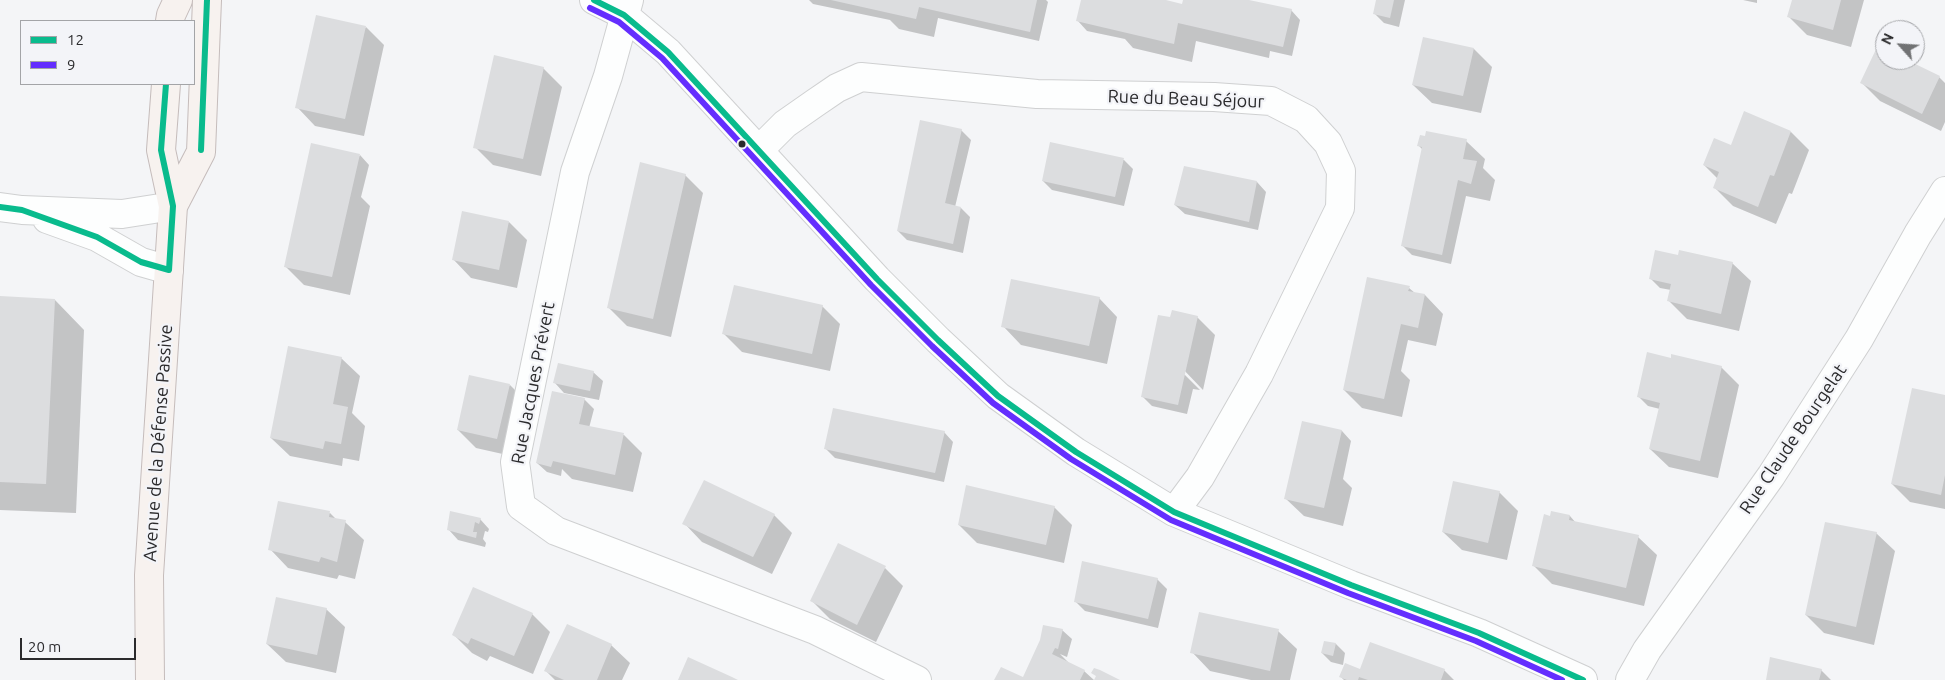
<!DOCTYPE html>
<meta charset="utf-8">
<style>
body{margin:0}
#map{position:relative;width:1945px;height:680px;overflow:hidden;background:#f4f5f7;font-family:Ubuntu,sans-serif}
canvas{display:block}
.legend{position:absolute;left:20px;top:20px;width:175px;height:65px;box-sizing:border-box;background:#f3f4f8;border:1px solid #a3a4a7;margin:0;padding:6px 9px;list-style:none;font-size:15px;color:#2b2b2d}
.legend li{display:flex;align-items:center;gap:10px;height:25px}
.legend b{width:25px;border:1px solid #a3a4a7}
.north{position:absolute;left:1875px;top:20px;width:50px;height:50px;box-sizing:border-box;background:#f3f4f8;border:1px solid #a3a4a7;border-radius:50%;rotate:296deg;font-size:14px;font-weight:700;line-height:20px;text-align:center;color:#2b2b2d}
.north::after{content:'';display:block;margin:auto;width:18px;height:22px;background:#717274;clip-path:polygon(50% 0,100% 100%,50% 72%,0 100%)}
.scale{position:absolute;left:20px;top:638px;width:116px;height:22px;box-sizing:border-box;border:2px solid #2b2b2d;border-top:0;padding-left:6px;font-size:15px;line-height:18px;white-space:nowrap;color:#2b2b2d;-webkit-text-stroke:4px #f3f4f8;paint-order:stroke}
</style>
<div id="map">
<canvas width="1945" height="680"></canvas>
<ul class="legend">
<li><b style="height:6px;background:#09bb8d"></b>12</li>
<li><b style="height:6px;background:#642efe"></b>9</li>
</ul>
<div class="north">N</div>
<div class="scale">20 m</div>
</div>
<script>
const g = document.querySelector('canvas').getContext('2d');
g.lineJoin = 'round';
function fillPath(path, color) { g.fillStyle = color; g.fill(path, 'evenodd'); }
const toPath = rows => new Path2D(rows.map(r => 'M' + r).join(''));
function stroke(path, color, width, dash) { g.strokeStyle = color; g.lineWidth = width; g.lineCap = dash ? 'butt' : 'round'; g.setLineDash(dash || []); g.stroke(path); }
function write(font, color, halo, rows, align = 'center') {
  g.font = font + ' Ubuntu,sans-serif'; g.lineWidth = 4.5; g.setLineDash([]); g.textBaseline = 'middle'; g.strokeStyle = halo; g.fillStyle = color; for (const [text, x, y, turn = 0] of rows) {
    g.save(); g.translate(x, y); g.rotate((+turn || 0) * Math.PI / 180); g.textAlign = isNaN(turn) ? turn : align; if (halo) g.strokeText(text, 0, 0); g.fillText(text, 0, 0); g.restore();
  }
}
fillPath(toPath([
 [809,0,1046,0,1048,2,1039,41,938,18,934,37,899,29,890,20,813,4],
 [1082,0,1161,0,1183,5,1184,0,1243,0,1291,10,1300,20,1292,56,1270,51,1269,58,1196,41,1192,62,1133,48,1125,39,1087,31,1078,21],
 [1378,0,1405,0,1399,27,1384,23,1375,14],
 [1743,0,1757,0,1757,3],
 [1793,0,1864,0,1851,47,1807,35,1789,17],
 [366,27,384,45,364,136,315,126,297,107],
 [1424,39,1474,49,1492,67,1481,113,1432,103,1413,85],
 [1885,47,1885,60,1910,60,1915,65,1939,77,1945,83,1945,122,1941,131,1880,101,1861,82],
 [543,68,562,87,541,176,493,165,475,147],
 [961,130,971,140,955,207,961,208,970,217,963,253,907,240,898,231],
 [1791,132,1809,150,1792,194,1789,193,1776,224,1733,206,1715,188,1718,179,1704,165,1731,146],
 [1426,137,1466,141,1485,159,1483,168,1495,180,1490,201,1466,196,1451,264,1412,255,1402,245,1423,150,1419,146],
 [1051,143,1124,160,1133,169,1124,206,1052,190,1043,181],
 [360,155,369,165,361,197,370,206,350,295,304,285,285,266],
 [1185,168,1257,182,1266,192,1258,230,1185,214,1175,205],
 [685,175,703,193,671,337,627,326,609,308],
 [509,222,527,240,517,288,471,278,453,259],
 [1679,256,1732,263,1751,281,1739,331,1687,319,1669,301,1671,290,1660,288,1650,278],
 [1409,288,1415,293,1425,295,1443,314,1436,346,1408,340,1401,371,1410,380,1402,417,1362,408,1344,390],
 [0,297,55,300,84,330,76,513,0,510],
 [1099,298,1117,317,1107,364,1021,345,1003,326],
 [822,306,840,324,830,371,742,352,724,334],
 [1197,317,1215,335,1203,390,1182,368,1180,370,1200,390,1193,389,1187,414,1152,406,1142,396,1171,318],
 [341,358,360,376,352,413,365,426,359,461,343,458,342,466,290,456,271,438],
 [1671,359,1721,367,1739,385,1718,478,1669,467,1650,449,1660,409,1648,406,1638,396],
 [593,372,603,381,599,400,564,393,555,383],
 [510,385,528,403,516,457,476,448,458,430],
 [1945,396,1945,509,1910,502,1892,484],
 [584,399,594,409,589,428,624,435,642,453,633,492,572,479,562,469,561,476,547,472,537,463],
 [1303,422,1342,431,1351,441,1343,479,1352,488,1343,526,1304,516,1285,498],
 [944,432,953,442,944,482,835,458,825,448],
 [1499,492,1518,511,1507,560,1462,550,1443,532],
 [1054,507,1072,525,1064,563,977,543,959,525],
 [330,513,337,520,345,522,364,540,355,579,339,575,337,579,288,568,270,549],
 [774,515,792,533,772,574,702,542,684,523],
 [1570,516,1576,523,1638,537,1657,555,1644,606,1552,584,1534,566,1551,517],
 [480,519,489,529,488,532,485,531,483,539,486,543,485,547,458,540,449,530],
 [1876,533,1895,551,1874,645,1824,633,1806,615],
 [885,568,903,586,876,642,830,619,812,601],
 [1157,579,1167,589,1158,628,1085,611,1075,601],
 [326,609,345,627,336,673,286,662,267,644],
 [532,614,550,632,533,674,490,656,487,661,472,653,454,635],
 [1062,630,1072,639,1067,657,1060,654,1069,663,1084,671,1094,680,996,680,1023,679],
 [1278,631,1297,649,1290,680,1251,680,1210,671,1192,652],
 [1325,642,1336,644,1345,653,1343,665,1331,662,1322,653],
 [611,645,630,663,622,680,555,680,546,671],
 [1444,670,1454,680,1344,680,1341,677],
 [1821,670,1831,680,1767,680]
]), '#0003');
fillPath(toPath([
 [831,0,1037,0,1030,32,919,7,916,19],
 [1081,0,1166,0,1182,4,1183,0,1249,0,1292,9,1283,47,1178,23,1174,44,1076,21],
 [1376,0,1394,0,1390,18,1373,14],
 [1792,0,1841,0,1833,30,1787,17],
 [316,15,366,26,345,119,295,108],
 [1423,37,1474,48,1463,96,1412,85],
 [1879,43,1885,46,1885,60,1907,60,1940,76,1922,114,1860,83],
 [494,55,544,67,523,159,473,148],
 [1744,111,1791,131,1774,176,1770,175,1758,207,1713,188,1719,172,1703,165,1714,138,1731,145],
 [920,120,962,129,945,203,961,207,953,244,897,231],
 [1426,131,1467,139,1463,159,1477,161,1471,184,1458,180,1442,255,1401,246,1422,147,1417,146,1420,135,1425,136],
 [1050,142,1124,158,1115,197,1042,181],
 [311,143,360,154,332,277,284,267],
 [640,162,686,174,653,319,607,308],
 [1184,166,1257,181,1249,222,1174,205],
 [462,211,509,221,499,270,452,260],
 [1655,250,1678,255,1679,250,1733,262,1721,314,1667,301,1671,284,1649,279],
 [1367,277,1410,286,1408,291,1425,294,1418,328,1401,324,1384,399,1343,390],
 [1011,279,1100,297,1089,346,1001,327],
 [734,285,823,305,812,354,722,334],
 [0,296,55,299,46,484,0,482],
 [1172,310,1198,316,1178,405,1141,397,1158,315,1170,317],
 [288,346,342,357,333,404,348,407,341,444,325,441,323,449,270,438],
 [1647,352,1671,358,1671,354,1722,366,1700,461,1649,449,1660,403,1637,397],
 [558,363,594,371,590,391,553,383],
 [469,375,510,384,497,439,457,430],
 [1912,388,1945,395,1945,475,1941,495,1891,484],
 [552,391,585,398,579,424,624,433,615,475,553,461,551,467,536,463],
 [833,408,945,431,935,473,824,449],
 [1302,421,1342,430,1324,508,1284,499],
 [704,480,775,514,753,557,682,524],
 [1453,481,1500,491,1488,543,1442,532],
 [966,485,1055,506,1046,545,958,525],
 [278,501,330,511,329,517,346,520,337,562,321,557,319,562,268,550],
 [450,511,481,518,479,524,475,522,473,532,477,532,476,538,447,530],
 [1551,511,1570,515,1569,520,1639,535,1626,588,1532,566,1544,514,1550,516],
 [1825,522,1877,532,1856,627,1805,615],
 [838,543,886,566,857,625,810,601],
 [1082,561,1158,578,1148,619,1074,602],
 [473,587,533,613,514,656,471,638,468,644,452,635],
 [276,597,327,608,317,655,266,644],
 [1199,612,1279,629,1270,671,1190,653],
 [567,624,612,644,597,680,564,680,544,671],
 [1043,625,1063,629,1058,649,1055,648,1052,654,1085,670,1080,680,994,680,1001,667,1023,677,1040,640],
 [1324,641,1336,643,1333,656,1321,653],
 [1370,642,1445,669,1441,680,1368,680,1359,677,1358,680,1347,680,1339,677,1345,663,1360,669],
 [688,657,732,677,738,680,678,680],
 [1770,657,1822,669,1819,680,1766,680],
 [1094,668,1100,670,1120,680,1094,680,1096,676,1091,673]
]), '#dcdddf');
const street = toPath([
 [594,0,624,15,668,52,877,279,938,340,998,396,1076,452,1174,512,1351,585,1479,633,1583,680],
 [629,0,608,76,575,172,515,462,521,506,556,531,815,630,917,680],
 [759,150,785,124,815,103,837,88,861,77,1037,94,1214,97,1271,101,1306,119,1328,143,1341,171,1340,208,1259,374,1200,477,1174,512],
 [0,207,22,210,122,214,173,206],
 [47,219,97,237,141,262,169,270],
 [1630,680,1647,650,1771,476,1859,339,1918,234,1945,191]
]);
const primary = toPath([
 [170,21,171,15,178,0],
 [173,206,201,152,207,0],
 [150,680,149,575,173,206,161,150,166,84]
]);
stroke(street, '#cfd0d1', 30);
stroke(primary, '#c5bcbb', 30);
stroke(street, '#fdfefe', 28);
stroke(primary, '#f7f2ef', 28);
stroke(toPath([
 [594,0,624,15,668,52,877,279,938,340,998,396,1076,452,1174,512,1351,585,1479,633,1583,680],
 [201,150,207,0],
 [0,207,22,210,97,237,141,262,169,270,173,206,161,150,166,84]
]), '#09bb8d', 6);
stroke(toPath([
 [590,8,619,22,662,58,871,285,932,346,993,403,1071,459,1171,520,1348,593,1476,641,1562,680]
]), '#642efe', 6);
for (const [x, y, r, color] of [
 [742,144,4.5,"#2b2b2d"]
]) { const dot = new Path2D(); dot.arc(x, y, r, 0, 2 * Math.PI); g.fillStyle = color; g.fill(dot); stroke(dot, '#f3f4f8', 2); }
write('18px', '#2b2b2d', '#f3f4f8', [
 ["Rue du Beau Séjour",1186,99,2],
 ["Rue Jacques Prévert",533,383,-79],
 ["Rue Claude Bourgelat",1793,439,-56],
 ["Avenue de la Défense Passive",158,443,-86]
]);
</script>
